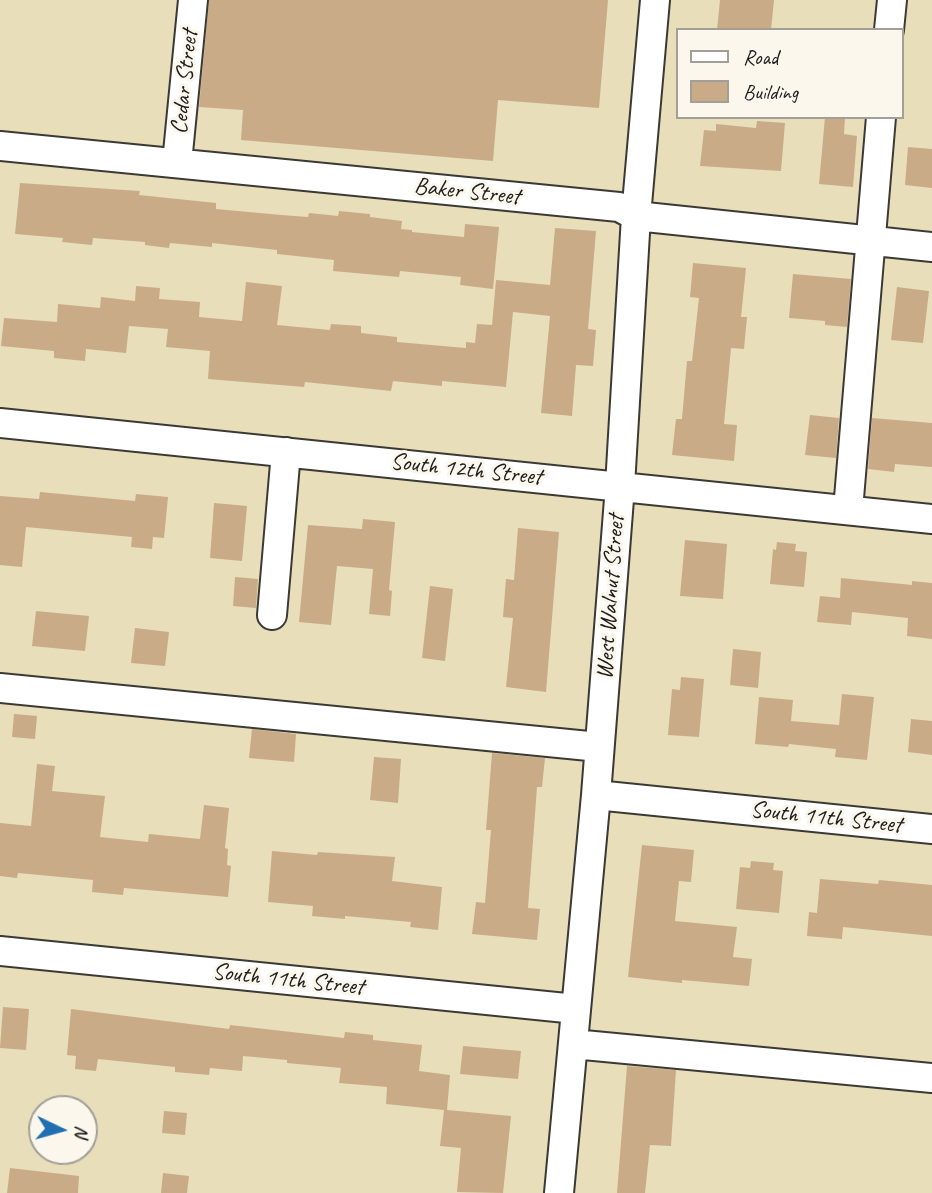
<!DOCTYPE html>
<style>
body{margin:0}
#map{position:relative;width:932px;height:1193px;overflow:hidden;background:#e8deba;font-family:Caveat,sans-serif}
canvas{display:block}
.legend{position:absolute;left:676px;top:28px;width:228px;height:91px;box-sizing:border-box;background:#fbf7ec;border:2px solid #a29f99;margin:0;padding:9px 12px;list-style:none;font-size:21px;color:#1c1c1c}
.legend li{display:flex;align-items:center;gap:14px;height:35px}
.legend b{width:35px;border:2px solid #a29f99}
.north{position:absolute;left:28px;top:1095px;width:70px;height:70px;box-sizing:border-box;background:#fbf7ec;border:2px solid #a29f99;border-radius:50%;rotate:95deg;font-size:19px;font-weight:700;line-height:28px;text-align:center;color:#1c1c1c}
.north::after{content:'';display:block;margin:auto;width:24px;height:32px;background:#1f6fb2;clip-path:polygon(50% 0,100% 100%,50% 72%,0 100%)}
</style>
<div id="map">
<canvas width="932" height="1193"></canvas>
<ul class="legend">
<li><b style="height:9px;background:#fff"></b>Road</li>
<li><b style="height:19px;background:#caab87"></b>Building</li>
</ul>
<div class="north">N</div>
</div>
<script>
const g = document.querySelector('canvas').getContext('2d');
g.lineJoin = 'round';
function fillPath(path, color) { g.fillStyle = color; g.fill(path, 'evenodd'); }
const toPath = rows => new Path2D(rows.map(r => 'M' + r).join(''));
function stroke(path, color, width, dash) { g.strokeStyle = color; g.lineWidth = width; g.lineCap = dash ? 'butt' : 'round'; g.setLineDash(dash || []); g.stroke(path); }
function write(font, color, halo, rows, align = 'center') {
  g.font = font + ' Caveat,sans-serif'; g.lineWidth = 6; g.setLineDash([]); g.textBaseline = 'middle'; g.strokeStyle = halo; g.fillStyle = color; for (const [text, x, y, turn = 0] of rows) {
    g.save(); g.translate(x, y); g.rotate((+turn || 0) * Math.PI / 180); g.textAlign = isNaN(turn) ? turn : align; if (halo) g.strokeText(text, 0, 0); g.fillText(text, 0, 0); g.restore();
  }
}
fillPath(toPath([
 [209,0,608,0,599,108,498,100,493,161,241,140,243,110,199,107],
 [720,0,774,0,771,30,717,30],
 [825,117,845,117,844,134,857,136,853,187,819,184],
 [757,121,785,123,781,171,700,166,704,130,716,131,716,124,756,128],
 [908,147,932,149,932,188,905,185],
 [20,183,140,191,139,195,216,203,216,209,281,215,308,217,309,213,338,216,339,211,370,214,370,217,402,221,401,229,412,230,412,232,464,237,465,224,499,227,493,289,460,285,461,277,400,271,399,277,333,271,334,260,277,254,277,250,212,243,212,247,170,243,169,248,145,245,145,242,93,238,92,245,62,242,63,238,15,234],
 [555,228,596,231,588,329,596,330,593,366,576,365,572,416,541,413,550,316,513,312,506,387,442,381,442,386,393,381,391,391,305,382,304,387,208,379,210,351,166,347,168,329,129,326,126,353,86,349,85,361,54,358,54,351,1,346,4,318,57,322,58,304,100,308,101,297,135,301,136,286,160,288,159,299,200,302,199,317,242,321,246,282,282,286,277,325,330,330,331,324,361,326,361,333,397,337,397,342,466,348,466,342,475,343,477,324,492,325,496,280,550,285],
 [693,263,746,268,741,317,747,317,744,349,731,348,724,424,737,425,734,461,672,455,676,419,682,419,687,361,692,361,699,298,690,297],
 [793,274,851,279,847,327,825,325,825,321,789,318],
 [897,287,929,291,923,343,891,340],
 [810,415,839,418,836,458,805,455],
 [872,418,932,423,932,467,895,464,894,472,868,469],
 [40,492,135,501,136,494,168,497,164,538,153,537,152,549,131,547,132,537,26,527,22,567,0,565,0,496,39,499],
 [214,503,247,506,242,561,210,558],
 [363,519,395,522,389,590,392,591,390,616,369,614,373,569,337,566,331,625,299,622,308,525,362,529],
 [518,528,559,532,546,692,506,687,513,618,503,617,506,579,514,580],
 [685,540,727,544,723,599,680,596],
 [777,542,796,544,795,551,807,552,804,587,770,584,773,549,776,550],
 [235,577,258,579,256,608,233,606],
 [841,578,912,585,912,581,932,583,932,639,907,636,908,618,852,612,851,625,817,622,820,596,840,598],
 [430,586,453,589,445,661,422,658],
 [36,611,89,616,85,651,32,646],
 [135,628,169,632,165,666,131,663],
 [733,649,761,652,758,688,730,685],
 [681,677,704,679,699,737,668,735,672,689,680,690],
 [842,694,874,697,867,760,835,757,836,749,789,744,788,747,755,744,759,697,793,700,791,721,839,725],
 [14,714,37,716,35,739,12,737],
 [911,719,932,721,932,755,908,752],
 [252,729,296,734,294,762,249,758],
 [492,753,545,758,542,787,537,787,528,908,540,909,537,940,472,934,476,902,485,903,491,830,486,830],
 [374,757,401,759,398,803,370,800],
 [37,764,55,766,52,791,105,796,100,837,148,842,149,834,200,839,204,805,229,808,225,848,228,849,227,865,231,866,228,897,124,888,123,895,92,892,93,880,18,873,17,878,0,876,0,823,31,826],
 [642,845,694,850,691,882,679,881,675,921,737,927,733,957,752,959,749,986,682,980,682,983,628,977],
 [272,851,317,855,318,852,395,857,392,881,442,887,438,930,410,927,411,922,345,916,345,919,312,916,313,906,268,902],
 [751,861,774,863,773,870,783,871,779,913,736,909,740,867,750,868],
 [820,879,878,884,879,880,932,885,932,936,843,927,842,939,807,936,809,912,817,913],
 [3,1007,29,1009,26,1050,0,1048],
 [71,1009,229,1029,230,1025,344,1038,345,1032,373,1035,373,1040,422,1045,419,1071,450,1075,447,1110,511,1116,503,1193,457,1192,461,1148,440,1146,444,1110,386,1104,387,1087,339,1083,341,1068,287,1063,287,1060,243,1056,242,1071,210,1068,209,1075,175,1072,175,1067,98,1059,96,1071,75,1069,76,1056,67,1055],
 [463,1046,521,1051,518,1079,460,1074],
 [627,1066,676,1070,671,1146,650,1145,645,1193,617,1193],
 [164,1111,187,1113,185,1135,162,1133],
 [10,1168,79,1176,78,1193,7,1193],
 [163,1173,189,1176,187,1193,161,1193]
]), '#caab87');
const minor = toPath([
 [889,30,892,0],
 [0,146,619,207,636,216,932,247],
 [177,163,193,0],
 [0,423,932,519],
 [848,510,881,117],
 [272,615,286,452],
 [0,688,599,747],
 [596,795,932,829],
 [0,951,576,1009],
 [573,1044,932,1078],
 [559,1193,596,795,620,486,636,216,655,0]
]);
stroke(minor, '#3b3934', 32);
stroke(minor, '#fff', 28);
write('24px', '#1c1c1c', '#fbf7ec', [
 ["Cedar Street",185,82,-84],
 ["Baker Street",467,192,6],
 ["South 12th Street",466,470,6],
 ["West Walnut Street",611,597,-86],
 ["South 11th Street",826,818,6],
 ["South 11th Street",288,980,6]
]);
</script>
